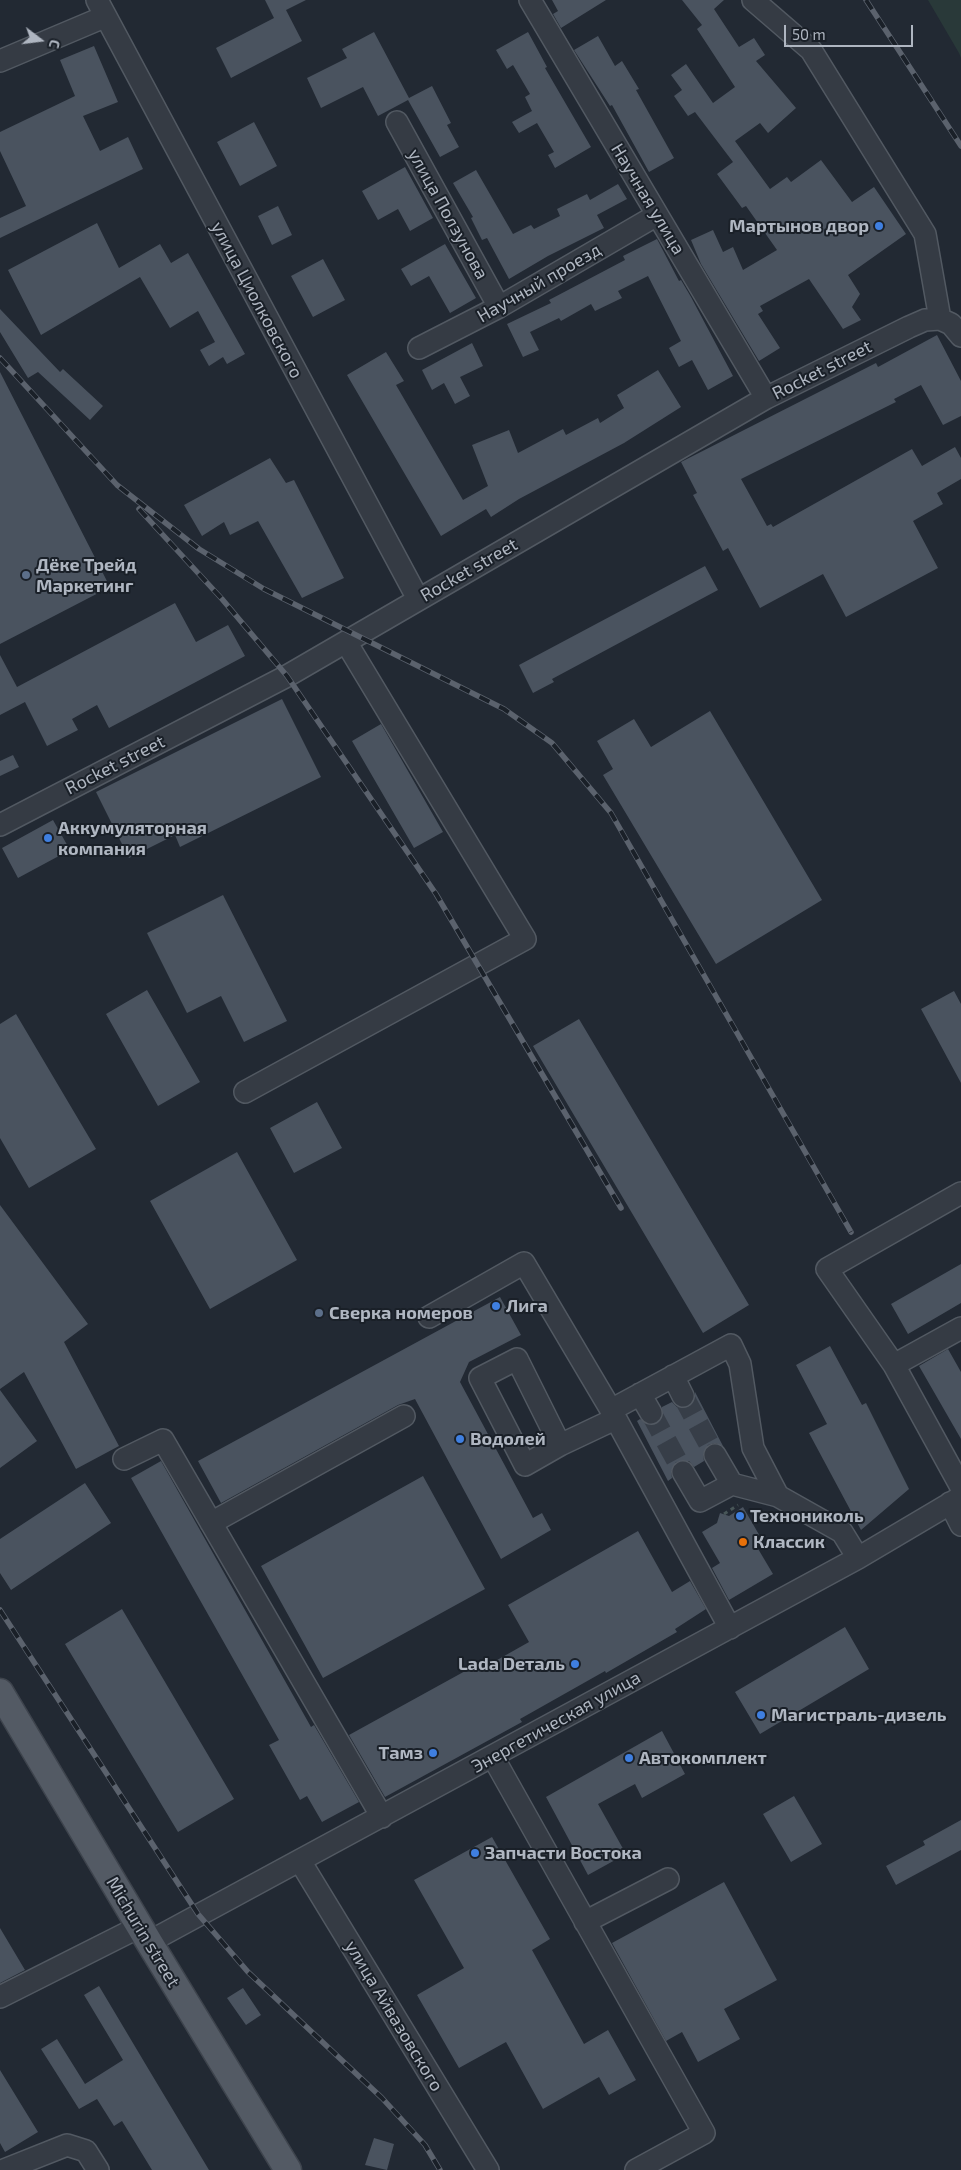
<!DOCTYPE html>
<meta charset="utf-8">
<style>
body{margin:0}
#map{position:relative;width:961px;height:2170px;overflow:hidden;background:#222933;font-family:"Exo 2",sans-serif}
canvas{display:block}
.north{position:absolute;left:15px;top:15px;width:50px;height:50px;-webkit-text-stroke:4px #1a2028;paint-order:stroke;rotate:105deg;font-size:14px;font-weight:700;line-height:20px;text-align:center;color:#afb6c1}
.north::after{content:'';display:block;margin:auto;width:18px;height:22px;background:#afb6c1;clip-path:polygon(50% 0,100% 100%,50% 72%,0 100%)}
.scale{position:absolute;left:784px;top:25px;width:129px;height:22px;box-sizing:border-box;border:2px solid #afb6c1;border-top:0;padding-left:6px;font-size:15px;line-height:18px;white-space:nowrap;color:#afb6c1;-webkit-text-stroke:4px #1a2028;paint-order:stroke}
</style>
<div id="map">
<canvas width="961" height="2170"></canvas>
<div class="north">С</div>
<div class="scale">50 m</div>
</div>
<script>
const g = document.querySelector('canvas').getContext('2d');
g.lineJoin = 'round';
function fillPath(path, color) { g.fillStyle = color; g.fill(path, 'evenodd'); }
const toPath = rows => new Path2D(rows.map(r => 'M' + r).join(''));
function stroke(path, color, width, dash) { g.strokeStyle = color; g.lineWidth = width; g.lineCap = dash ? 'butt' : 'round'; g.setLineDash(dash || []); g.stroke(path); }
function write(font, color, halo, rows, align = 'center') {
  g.font = font + ' "Exo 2",sans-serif'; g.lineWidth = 4; g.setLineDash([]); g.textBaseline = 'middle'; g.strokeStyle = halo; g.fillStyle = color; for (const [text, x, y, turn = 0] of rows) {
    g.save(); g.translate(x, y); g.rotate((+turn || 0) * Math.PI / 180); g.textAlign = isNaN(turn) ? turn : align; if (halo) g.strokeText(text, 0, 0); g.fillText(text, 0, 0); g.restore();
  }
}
fillPath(toPath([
 [928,0,961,0,961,58,959,53]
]), '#293939');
fillPath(toPath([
 [265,0,306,0,286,10,302,41,231,78,216,48,274,18],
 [552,0,606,0,561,28,553,14,558,11],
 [682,0,724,0,714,9,739,47,754,38,765,55,756,61,796,108,768,133,760,123,735,141,770,189,787,177,791,182,821,160,852,202,874,187,906,234,848,275,860,294,852,307,861,320,843,329,809,279,760,306,763,311,758,314,780,348,759,361,701,264,691,240,713,230,723,252,733,247,743,270,777,250,746,206,742,208,717,174,733,162,695,112,688,116,674,96,682,90,671,75,686,64,713,103,735,87,697,29,702,25],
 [374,32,409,98,432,86,451,123,447,125,459,147,440,157,408,100,378,116,363,87,321,108,307,78,347,58,342,49],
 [528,32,547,67,545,68,591,147,555,168,548,155,554,152,537,123,519,133,512,122,532,111,525,97,530,94,513,65,507,69,496,50],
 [598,36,615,66,622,61,639,89,636,90,674,158,649,172,612,105,610,106,574,50],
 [94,46,118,102,83,116,100,151,128,137,143,169,0,238,0,218,26,206,0,151,0,132,75,96,60,60],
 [254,122,277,166,240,186,217,142],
 [405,167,433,218,410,231,398,209,378,220,362,191],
 [476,170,513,234,531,225,534,229,560,216,557,209,587,194,590,200,618,184,627,199,597,215,604,228,548,256,509,279,487,238,482,240,471,218,473,217,453,183],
 [278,206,292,235,272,245,258,216],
 [97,223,119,268,160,244,171,263,188,253,245,354,227,364,223,357,209,366,200,350,215,342,198,311,170,328,140,277,41,335,8,270],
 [657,239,679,281,681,280,691,297,733,376,708,390,692,360,679,367,669,348,681,341,648,276,618,291,622,298,595,311,591,304,561,321,559,318,530,332,539,350,523,357,507,324,551,303,549,300,625,260,623,256],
 [445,244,476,298,450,313,429,276,411,286,401,269],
 [323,259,345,300,313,317,291,276],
 [0,309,60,372,63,369,103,406,90,420,38,372,28,378,0,332],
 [937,335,961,381,961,416,943,425,921,385,894,399,896,402,741,479,767,526,771,524,773,527,912,449,922,466,955,447,961,458,961,479,937,493,943,504,913,521,938,568,846,617,823,574,760,608,728,548,723,551,693,495,697,493,681,462,876,363,878,367],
 [472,343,483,366,460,377,470,396,455,404,444,383,432,390,422,370],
 [386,352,404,381,396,385,463,500,488,486,472,445,509,430,518,453,563,429,566,435,598,418,600,423,624,408,617,395,658,370,681,407,624,443,519,499,491,517,486,509,441,536,347,375],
 [0,372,110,587,0,644],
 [270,458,286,483,294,480,344,578,302,598,258,521,230,535,224,522,202,536,184,505],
 [705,566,718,590,552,679,554,682,533,693,519,665],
 [175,603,196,642,228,625,245,656,109,728,97,705,72,719,78,730,47,746,25,702,0,715,0,655,17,687],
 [282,699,321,777,180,847,175,835,129,858,96,792],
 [710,711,822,900,716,964,603,775,613,769,597,741,634,719,651,747],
 [381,724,443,832,414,848,352,741],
 [13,755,19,767,0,776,0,761],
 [53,820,70,850,18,878,2,848],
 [223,895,287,1021,244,1042,221,996,187,1013,147,933],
 [147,990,200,1082,158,1106,106,1014],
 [954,991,961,1004,961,1083,921,1009],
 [16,1014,96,1149,29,1188,0,1138,0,1024],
 [579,1019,749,1305,703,1333,533,1046],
 [317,1102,342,1148,294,1173,270,1128],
 [237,1152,297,1260,210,1309,150,1201],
 [0,1205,88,1324,64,1342,119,1446,76,1469,24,1372,0,1389],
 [961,1264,961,1303,908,1334,891,1304],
 [500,1297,521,1335,469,1362,460,1382,533,1518,542,1513,551,1530,501,1559,415,1399,398,1405,221,1503,198,1461],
 [830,1346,862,1405,866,1403,909,1489,861,1530,809,1433,827,1424,796,1365],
 [948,1349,961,1372,961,1439,919,1366],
 [0,1390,37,1441,0,1468],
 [695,1392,723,1446,715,1443,708,1445,703,1455,704,1461,694,1467,689,1461,676,1462,671,1472,672,1478,668,1481,637,1421,640,1419,651,1425,657,1424,662,1419,662,1407,672,1402,677,1407,688,1407,694,1402],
 [161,1461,311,1727,314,1725,359,1802,322,1822,307,1796,300,1800,269,1745,279,1740,131,1478],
 [423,1476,485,1589,323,1678,261,1566],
 [85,1483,111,1523,11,1590,0,1573,0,1539],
 [743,1507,761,1538,754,1542,773,1574,729,1600,712,1568,720,1563,702,1532,717,1523,720,1513,729,1516],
 [638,1531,672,1592,690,1581,706,1609,675,1629,677,1632,606,1673,605,1671,520,1719,522,1722,385,1797,349,1735,487,1659,490,1664,529,1642,508,1605],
 [122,1609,234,1799,178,1832,65,1644],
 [845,1627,869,1669,760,1734,735,1692],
 [662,1731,685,1774,642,1798,635,1784,598,1804,626,1854,588,1875,546,1797],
 [794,1796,822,1844,791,1862,763,1814],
 [961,1820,961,1850,896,1885,886,1866,925,1845,923,1841],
 [492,1837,550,1939,532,1950,584,2044,608,2030,636,2080,609,2095,599,2077,543,2109,506,2042,459,2068,417,1995,464,1968,414,1880],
 [724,1882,777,1980,724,2009,740,2039,698,2062,682,2032,666,2041,612,1943],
 [0,1928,25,1970,0,1983],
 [99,1986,149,2070,209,2170,152,2170,122,2121,114,2126,97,2099,79,2109,41,2049,57,2039,85,2084,123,2060,84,1995],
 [243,1988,261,2015,246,2025,227,1998],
 [0,2070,38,2132,5,2152,0,2143],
 [374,2138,394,2144,387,2170,365,2165]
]), '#4a535f');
stroke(toPath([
 [683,1396,715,1455],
 [651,1413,683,1472]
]), '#373e48', 21, [21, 11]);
const minor = toPath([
 [97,0,418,599],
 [530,0,766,398],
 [753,0,811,50,925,234,940,319],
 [0,61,104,17],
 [397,122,499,307],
 [940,319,951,324,961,336],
 [419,348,499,307,657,215],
 [0,825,287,676,766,398,909,327,925,320,940,319],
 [245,1092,525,939,346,642],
 [429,1317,524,1263,611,1410,730,1628],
 [961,1328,894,1365,961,1487],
 [894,1365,827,1269,961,1193],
 [673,1376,683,1396],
 [640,1394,651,1413],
 [611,1410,731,1345,740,1364,753,1448,778,1496,842,1532,858,1558],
 [560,1445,525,1465,480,1378,517,1359,560,1445,615,1419],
 [715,1455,732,1484,778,1496],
 [124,1459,163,1440,382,1817],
 [683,1472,700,1501,732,1484],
 [950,1503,961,1525],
 [211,1523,404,1416],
 [493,1757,704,2133,636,2170],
 [300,1861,488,2170],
 [585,1922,668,1879],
 [149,1942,858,1558,961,1497],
 [0,1997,139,1927],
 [4,2170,67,2145,86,2151,98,2170]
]);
const major = toPath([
 [0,1692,149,1942,288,2170]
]);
stroke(minor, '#525962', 24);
stroke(major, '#3e444d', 29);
stroke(toPath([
 [724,1514,738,1505]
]), '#485658', 3, [4, 4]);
stroke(minor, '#353b44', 21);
stroke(major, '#535a64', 26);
const rail = toPath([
 [866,0,961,146],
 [0,358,117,485,199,549,264,589,504,709,552,743,611,813,851,1232],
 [139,509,222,599,287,676,436,894,621,1208],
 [0,1610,198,1914,248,1972,382,2098,425,2145,440,2170]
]);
stroke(rail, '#5b626d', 5.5);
stroke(rail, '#1a2028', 4, [11]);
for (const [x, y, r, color] of [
 [879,226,5,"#3f7fe0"],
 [26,575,5,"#5c6f8a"],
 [48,838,5,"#3f7fe0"],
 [496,1306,5,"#3f7fe0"],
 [319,1313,5,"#5c6f8a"],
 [460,1439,5,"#3f7fe0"],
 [740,1516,5,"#3f7fe0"],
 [743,1542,5,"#e8710a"],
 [575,1664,5,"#3f7fe0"],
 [761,1715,5,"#3f7fe0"],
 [433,1753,5,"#3f7fe0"],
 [629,1758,5,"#3f7fe0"],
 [475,1853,5,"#3f7fe0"]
]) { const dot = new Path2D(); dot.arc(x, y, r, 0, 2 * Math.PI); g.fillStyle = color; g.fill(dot); stroke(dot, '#1a2028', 2); }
write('18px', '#afb6c1', '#1a2028', [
 ["Научная улица",648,199,59],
 ["улица Ползунова",448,214,61],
 ["Научный проезд",539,283,-30],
 ["улица Циолковского",257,300,62],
 ["Rocket street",822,370,-27],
 ["Rocket street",469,570,-30],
 ["Rocket street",115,765,-27],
 ["Энергетическая улица",556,1722,-29],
 ["Michurin street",143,1932,59],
 ["улица Айвазовского",394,2016,59]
]);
write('bold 18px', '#afb6c1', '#1a2028', [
 ["Мартынов двор",869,226,"right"],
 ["Дёке Трейд",36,565],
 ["Маркетинг",36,586],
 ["Аккумуляторная",58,828],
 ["компания",58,849],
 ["Лига",506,1306],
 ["Сверка номеров",329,1313],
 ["Водолей",470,1439],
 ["Технониколь",750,1516],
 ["Классик",753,1542],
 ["Lada Dеталь",565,1664,"right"],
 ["Магистраль-дизель",771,1715],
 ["Тамз",423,1753,"right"],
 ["Автокомплект",639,1758],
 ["Запчасти Востока",485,1853]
], 'left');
</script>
